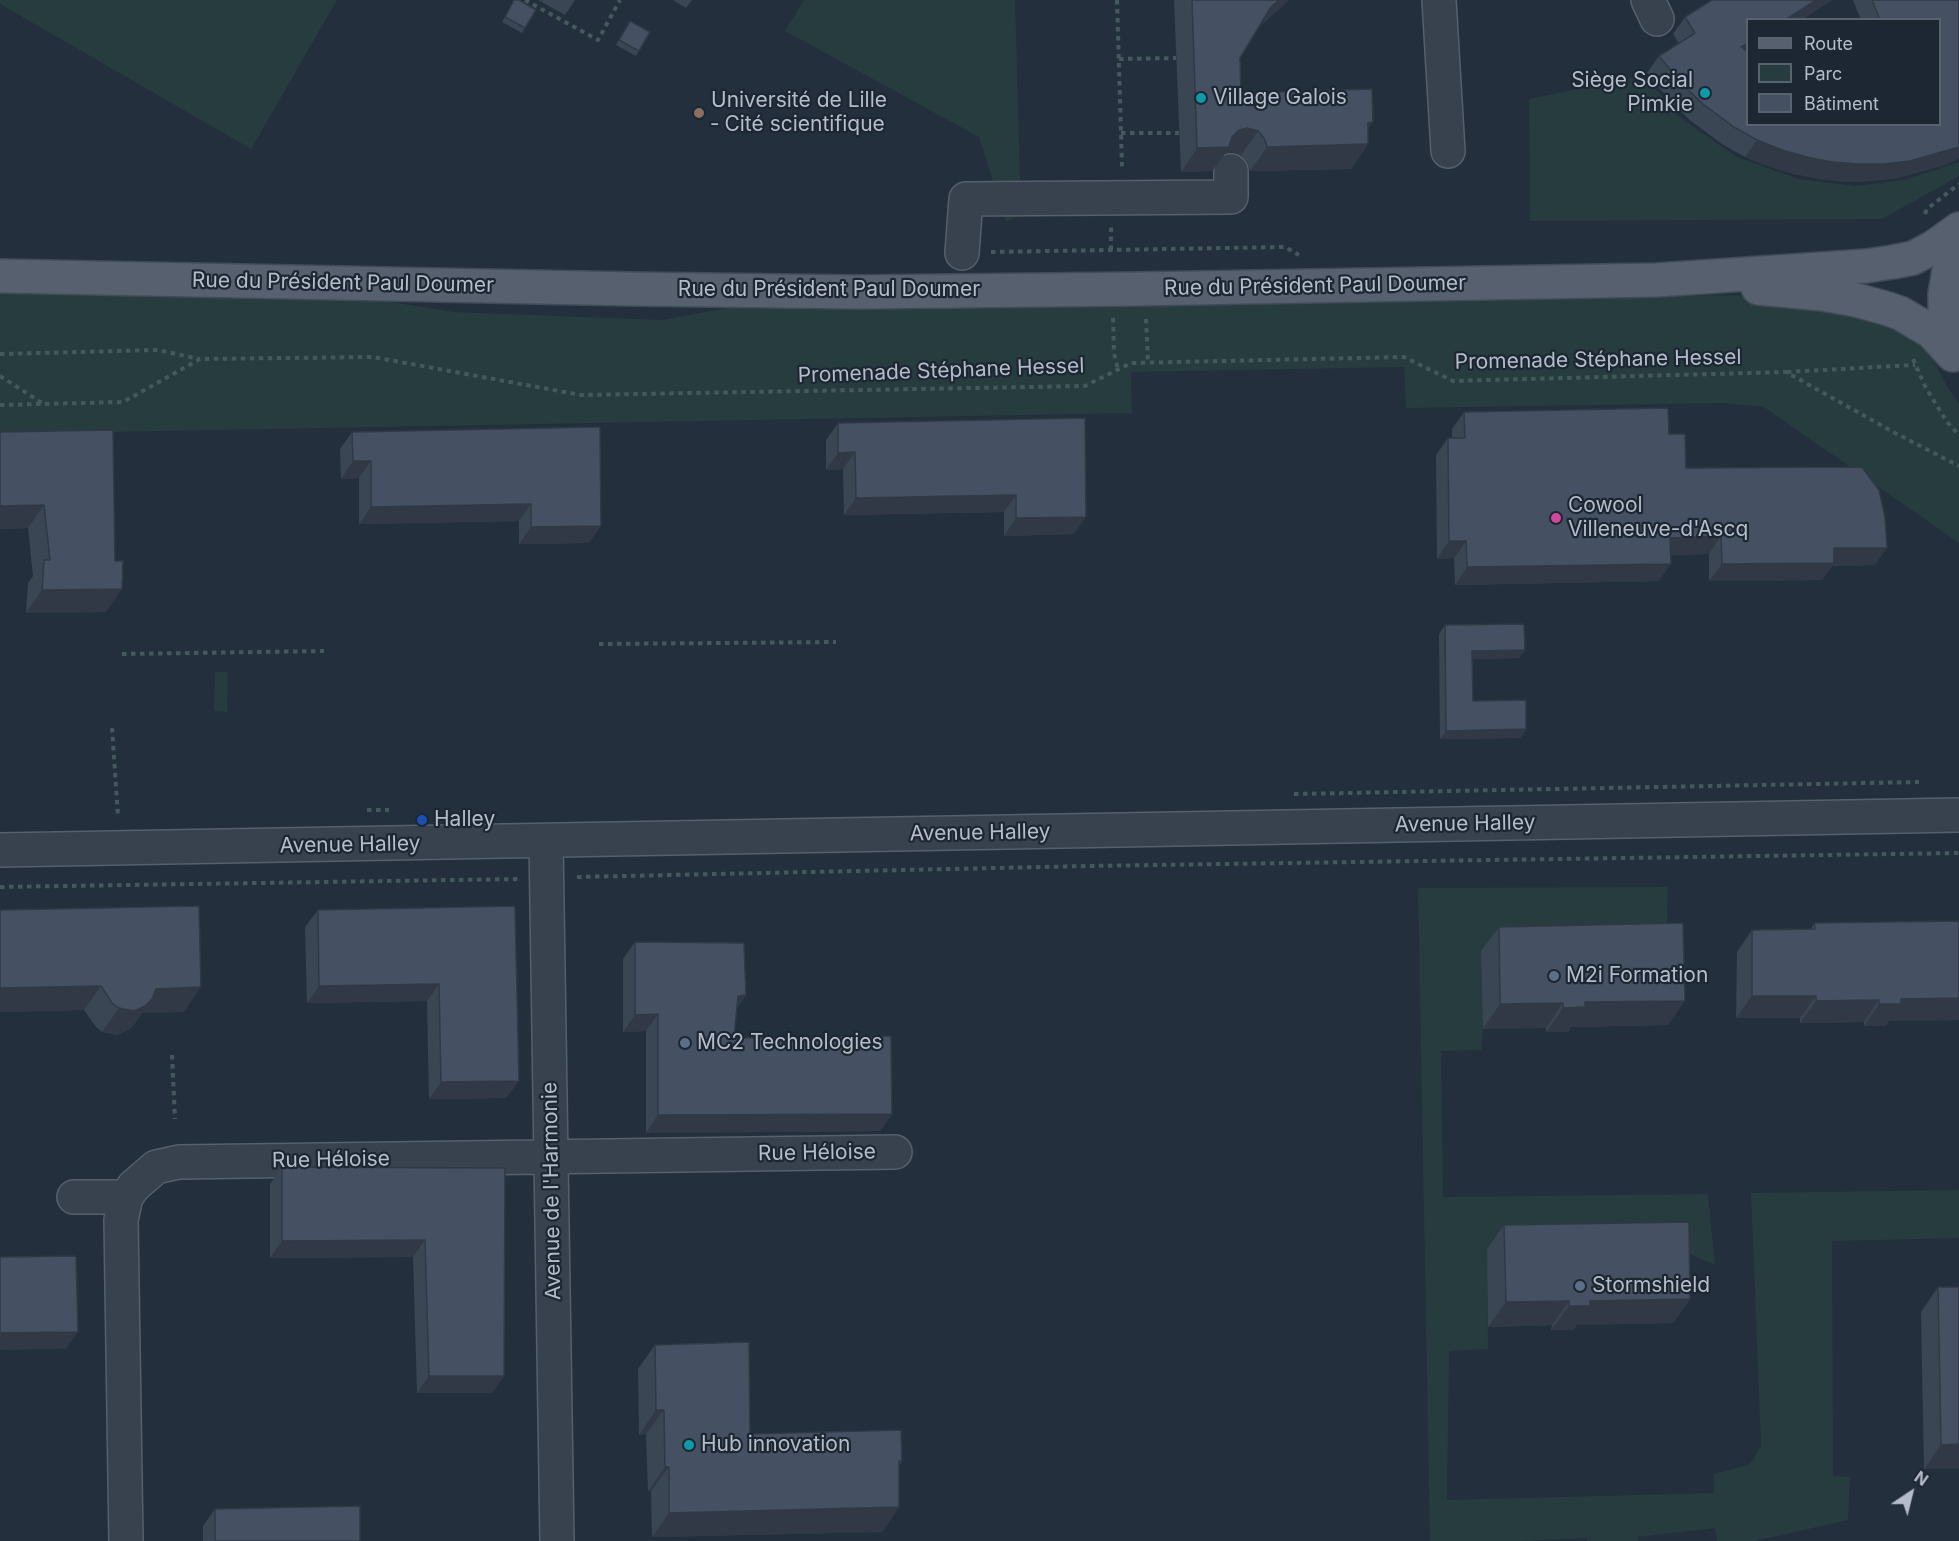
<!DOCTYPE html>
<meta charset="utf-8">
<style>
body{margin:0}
#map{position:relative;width:1959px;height:1541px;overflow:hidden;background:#242f3e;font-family:Inter,sans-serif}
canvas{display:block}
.legend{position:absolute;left:1746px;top:18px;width:195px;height:108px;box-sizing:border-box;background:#1d2633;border:2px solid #59626f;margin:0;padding:8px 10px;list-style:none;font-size:18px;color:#b4bcc9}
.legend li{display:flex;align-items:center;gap:12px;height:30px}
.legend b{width:30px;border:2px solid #59626f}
.north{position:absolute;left:1881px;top:1463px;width:60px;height:60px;-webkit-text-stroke:4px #1d2633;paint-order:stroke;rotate:35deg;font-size:16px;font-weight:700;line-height:24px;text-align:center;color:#b4bcc9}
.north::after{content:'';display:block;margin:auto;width:21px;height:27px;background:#b4bcc9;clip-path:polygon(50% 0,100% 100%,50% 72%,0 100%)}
</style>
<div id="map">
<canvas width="1959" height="1541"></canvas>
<ul class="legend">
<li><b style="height:8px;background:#56606e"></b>Route</li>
<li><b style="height:16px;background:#263c3f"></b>Parc</li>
<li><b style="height:16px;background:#455162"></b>Bâtiment</li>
</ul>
<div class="north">N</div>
</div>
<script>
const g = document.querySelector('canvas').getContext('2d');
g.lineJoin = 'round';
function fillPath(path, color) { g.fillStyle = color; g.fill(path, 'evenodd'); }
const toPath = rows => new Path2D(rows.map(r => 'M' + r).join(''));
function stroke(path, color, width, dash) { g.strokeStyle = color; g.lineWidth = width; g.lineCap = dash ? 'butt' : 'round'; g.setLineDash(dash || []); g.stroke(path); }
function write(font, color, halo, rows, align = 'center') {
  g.font = font + ' Inter,sans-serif'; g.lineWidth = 4.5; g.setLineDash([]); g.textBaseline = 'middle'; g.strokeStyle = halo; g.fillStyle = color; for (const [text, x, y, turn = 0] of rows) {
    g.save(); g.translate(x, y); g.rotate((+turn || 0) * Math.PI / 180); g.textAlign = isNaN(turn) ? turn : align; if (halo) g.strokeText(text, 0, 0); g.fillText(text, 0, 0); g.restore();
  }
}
fillPath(toPath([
 [0,0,337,0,251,149,0,4],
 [804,0,1015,0,1021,214,1006,222,979,137,785,31],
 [1644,76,1682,119,1737,157,1798,179,1855,186,1904,180,1959,162,1959,176,1882,219,1530,221,1529,99],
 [0,289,378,300,454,312,662,320,743,305,1756,295,1871,316,1917,338,1930,353,1946,385,1959,404,1959,543,1764,407,1724,403,1406,408,1404,367,1131,372,1132,413,0,434],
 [215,672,228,672,227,712,214,711],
 [1668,887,1666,948,1483,1029,1481,1050,1441,1051,1443,1197,1708,1194,1715,1265,1671,1246,1487,1249,1488,1349,1449,1351,1447,1500,1714,1493,1714,1474,1745,1466,1752,1462,1761,1445,1751,1193,1959,1190,1959,1238,1832,1241,1833,1476,1850,1477,1848,1520,1755,1541,1717,1541,1715,1528,1638,1537,1638,1541,1587,1541,1587,1538,1515,1541,1430,1541,1418,888]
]), '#263c3f');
const minor = toPath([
 [1439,0,1448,151],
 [1648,0,1657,19],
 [962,253,966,199,1231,197,1231,171],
 [546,841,557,1541],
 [0,850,1959,815],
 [74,1197,126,1197],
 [126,1541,121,1220,126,1197,134,1186,156,1167,179,1162,895,1152]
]);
const major = toPath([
 [0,276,633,289,860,292,1136,289,1657,280,1866,266,1893,262,1913,258,1934,247,1959,229],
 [1758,288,1822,294,1856,300,1885,308,1900,313,1932,332,1953,355],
 [1953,354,1945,325,1945,294,1950,264,1959,242]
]);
stroke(minor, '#565f6c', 36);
stroke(major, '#414a57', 36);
stroke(toPath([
 [525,0,598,40,620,0],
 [1117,0,1122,167],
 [1119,59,1176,58],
 [1121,133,1179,133],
 [1925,214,1927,209,1959,184],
 [1111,250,1111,227],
 [991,252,1285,247,1299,255],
 [1113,318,1114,353,1118,370],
 [1146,319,1148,363],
 [0,354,158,350,199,359],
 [1913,359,1925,386,1937,406,1947,422,1959,435],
 [1787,372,1915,365],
 [0,376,42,403],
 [0,405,123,402,200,359,373,357,581,395,1085,386,1131,363,1404,357,1453,381,1786,372,1895,433,1959,466],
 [599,644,836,642],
 [122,654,324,651],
 [112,728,118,816],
 [1294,794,1919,782],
 [367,810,389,810],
 [577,877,1089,866,1959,853],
 [0,887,518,879],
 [172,1055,175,1119]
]), '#44595c', 4, [4.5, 4.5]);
stroke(minor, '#38414e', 33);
stroke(major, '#56606e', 33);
fillPath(toPath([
 [514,0,536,10,522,33,502,22],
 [538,0,575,0,565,15],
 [673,0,692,0,686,8],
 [1174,0,1289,0,1259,27,1240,58,1241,93,1368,129,1368,144,1351,169,1250,171,1247,162,1241,155,1230,152,1225,154,1212,171,1181,172],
 [1712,0,1832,0,1801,20,1748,20,1748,124,1940,124,1940,20,1861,20,1853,0,1959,0,1948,164,1898,178,1872,181,1846,182,1820,179,1795,174,1770,167,1745,157,1722,144,1691,121,1672,103,1647,73,1659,56,1679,44,1673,34,1685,17],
 [627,26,639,51,636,56,616,45],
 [1464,412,1669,434,1686,468,1875,565,1832,566,1822,580,1709,581,1709,554,1671,555,1659,581,1455,585,1454,558,1437,559,1436,455,1448,438,1452,438,1452,429],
 [1085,418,1074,534,1004,536,1004,512,844,515,843,469,826,470,826,440,838,423],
 [600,427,589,543,519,544,519,521,359,524,359,478,341,479,340,449,352,432],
 [113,430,106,612,26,613,28,583,33,576,28,528,0,529,0,432],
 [1445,625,1525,650,1519,658,1472,659,1473,701,1526,729,1520,738,1440,739,1439,634],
 [515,906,506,1098,429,1099,427,1001,307,1003,305,927,318,910],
 [0,910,184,1012,142,1013,135,1023,128,1030,117,1035,102,1032,96,1027,84,1010,0,1012],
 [1959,921,1959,1020,1889,1021,1886,1026,1864,1026,1864,1022,1800,1023,1800,1018,1736,1018,1737,952,1752,930,1811,929,1814,923],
 [1499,927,1668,1025,1571,1027,1568,1032,1546,1032,1546,1028,1483,1029,1481,951],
 [635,942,746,995,737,1008,734,1038,892,1114,880,1131,646,1133,646,1031,623,1032,623,959],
 [282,1167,505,1168,504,1376,492,1393,417,1393,413,1257,270,1258,270,1184],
 [1504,1225,1690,1299,1673,1323,1577,1325,1573,1330,1551,1330,1552,1325,1488,1327,1487,1249],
 [1938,1287,1959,1287,1959,1469,1924,1469,1921,1312],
 [655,1345,750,1434,902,1461,899,1466,899,1507,882,1532,652,1537,651,1491,648,1491,646,1434,639,1435,638,1369],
 [215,1509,360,1541,203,1541,203,1526]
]), '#3b4654');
fillPath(toPath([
 [1279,0,1289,0,1255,31,1271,7],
 [1816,0,1832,0,1801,20,1785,20],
 [1748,43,1748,53,1741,47],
 [1373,122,1357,145,1368,144,1351,169,1250,171,1267,147],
 [1247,128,1258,131,1241,155,1230,152,1225,154,1212,171,1181,172,1197,148,1232,137,1239,130],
 [1757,140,1959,147,1959,159,1948,164,1898,178,1872,181,1846,182,1820,179,1795,174,1770,167,1745,157],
 [855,452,843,469,826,470,838,453],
 [353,461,371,461,359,478,341,479],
 [1016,495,1004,512,844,515,856,498],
 [531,504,519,521,359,524,371,507],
 [44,505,28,528,0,529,0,506],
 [1086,517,1074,534,1004,536,1016,518],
 [601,526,589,543,519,544,531,527],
 [1721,536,1709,554,1658,555,1670,538],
 [1449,541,1466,541,1454,558,1437,559],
 [1834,548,1887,548,1875,565,1832,566,1822,580,1709,581,1722,564],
 [1671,564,1659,581,1455,585,1467,567],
 [122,589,106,612,26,613,42,590],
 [1525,650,1519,658,1466,659,1472,651],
 [1526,729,1520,738,1440,739,1446,731],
 [439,984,427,1001,307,1003,319,986],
 [101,986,84,1010,0,1012,0,988],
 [201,987,184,1012,142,1013,135,1023,128,1030,117,1035,102,1032,119,1008,156,989],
 [746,995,734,1012,738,996],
 [1752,996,1816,996,1800,1018,1736,1018],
 [1959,998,1959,1020,1889,1021,1886,1026,1864,1026,1879,1004,1901,999],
 [1879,1000,1864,1022,1800,1023,1816,1001],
 [1685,1001,1668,1025,1571,1027,1568,1032,1546,1032,1563,1008,1585,1002],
 [1563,1003,1546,1028,1483,1029,1500,1004],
 [658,1014,646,1031,623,1032,635,1015],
 [519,1081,506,1098,429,1099,441,1082],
 [892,1114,880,1131,646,1133,658,1115],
 [425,1240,413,1257,270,1258,282,1241],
 [1690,1299,1673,1323,1577,1325,1573,1330,1551,1330,1569,1306,1590,1301],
 [1569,1301,1552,1325,1488,1327,1506,1302],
 [78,1332,66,1349,0,1350,0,1333],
 [429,1376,504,1376,492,1393,417,1393],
 [656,1410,664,1410,646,1434,639,1435],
 [1959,1444,1959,1469,1924,1469,1941,1445],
 [665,1467,669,1467,651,1491,648,1491],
 [899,1507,882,1532,652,1537,669,1513]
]), '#303945');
const building = toPath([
 [514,0,519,0,536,10,525,28,505,17,514,0],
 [1192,0,1279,0,1271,7,1240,58,1241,93,1372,89,1373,122,1368,123,1368,144,1267,147,1264,138,1258,131,1247,128,1239,130,1232,137,1229,147,1197,148,1192,0],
 [1712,0,1816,0,1785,20,1748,20,1748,43,1741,47,1748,52,1748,124,1940,124,1940,20,1880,20,1872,0,1959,0,1959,147,1910,161,1884,164,1858,164,1832,162,1807,157,1782,150,1757,140,1734,127,1703,104,1684,86,1659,56,1695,33,1685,17,1712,0],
 [630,21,650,32,639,51,619,40,630,21],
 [1668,408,1669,434,1685,434,1686,468,1862,467,1879,490,1885,517,1887,548,1834,548,1834,563,1722,564,1721,536,1670,538,1671,564,1467,567,1466,541,1449,541,1448,438,1465,438,1464,412,1668,408],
 [1085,418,1086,517,1016,518,1016,495,856,498,855,452,838,453,838,423,1085,418],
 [600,427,601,526,531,527,531,504,371,507,371,461,353,461,352,432,600,427],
 [113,430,115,561,123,561,122,589,42,590,44,560,50,560,44,505,0,506,0,432,113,430],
 [1524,624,1525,650,1472,651,1473,701,1526,700,1526,729,1446,731,1445,625,1524,624],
 [199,906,201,987,156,989,152,999,145,1006,134,1011,119,1008,112,1003,101,986,0,988,0,910,199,906],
 [515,906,519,1081,441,1082,439,984,319,986,318,910,515,906],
 [1959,921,1959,998,1901,999,1901,1004,1879,1004,1879,1000,1816,1001,1816,996,1752,996,1752,930,1815,929,1814,923,1959,921],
 [1683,923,1685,1001,1585,1002,1585,1007,1563,1008,1563,1003,1500,1004,1499,927,1683,923],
 [635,942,744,943,746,995,738,996,734,1038,891,1036,892,1114,658,1115,658,1014,635,1015,635,942],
 [282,1167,505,1168,504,1376,429,1376,425,1240,282,1241,282,1167],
 [1689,1222,1690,1299,1590,1301,1590,1306,1569,1306,1569,1301,1506,1302,1504,1225,1689,1222],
 [76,1256,78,1332,0,1333,0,1257,76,1256],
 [1938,1287,1959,1287,1959,1444,1941,1445,1938,1287],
 [749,1342,750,1434,901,1430,902,1461,899,1461,899,1507,669,1513,669,1467,665,1467,664,1410,656,1410,655,1345,749,1342],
 [360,1506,360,1541,215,1541,215,1509,360,1506]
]);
fillPath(building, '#455162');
stroke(building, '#303945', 1.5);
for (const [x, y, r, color] of [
 [1705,93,6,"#0f9aa8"],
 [1201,98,6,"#0f9aa8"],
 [699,113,6,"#8d6e63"],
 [1556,518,6,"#d1479c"],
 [422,820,6,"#1a4fb4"],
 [1554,976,6,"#5c6f8a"],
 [685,1043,6,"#5c6f8a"],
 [1580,1286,6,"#5c6f8a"],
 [689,1445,6,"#0f9aa8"]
]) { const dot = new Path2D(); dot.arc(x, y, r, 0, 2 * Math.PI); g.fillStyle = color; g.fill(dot); stroke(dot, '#1d2633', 2); }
write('21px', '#b4bcc9', '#1d2633', [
 ["Siège Social",1693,81,"right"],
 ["Pimkie",1693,105,"right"],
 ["Village Galois",1213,98],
 ["Université de Lille",711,101],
 ["‐ Cité scientifique",711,125],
 ["Cowool",1568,506],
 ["Villeneuve-d'Ascq",1568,530],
 ["Halley",434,820],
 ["M2i Formation",1566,976],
 ["MC2 Technologies",697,1043],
 ["Stormshield",1592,1286],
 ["Hub innovation",701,1445]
], 'left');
write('21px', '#b4bcc9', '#1d2633', [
 ["Rue du Président Paul Doumer",343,283,1],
 ["Rue du Président Paul Doumer",1315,286,-1],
 ["Rue du Président Paul Doumer",829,290],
 ["Promenade Stéphane Hessel",1598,360,-1],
 ["Promenade Stéphane Hessel",941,371,-2],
 ["Avenue Halley",1465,824,-1],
 ["Avenue Halley",980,833,-1],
 ["Avenue Halley",350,845,-1],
 ["Rue Héloise",817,1153,-1],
 ["Rue Héloise",331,1160,-1],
 ["Avenue de l'Harmonie",552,1191,-91]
]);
</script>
